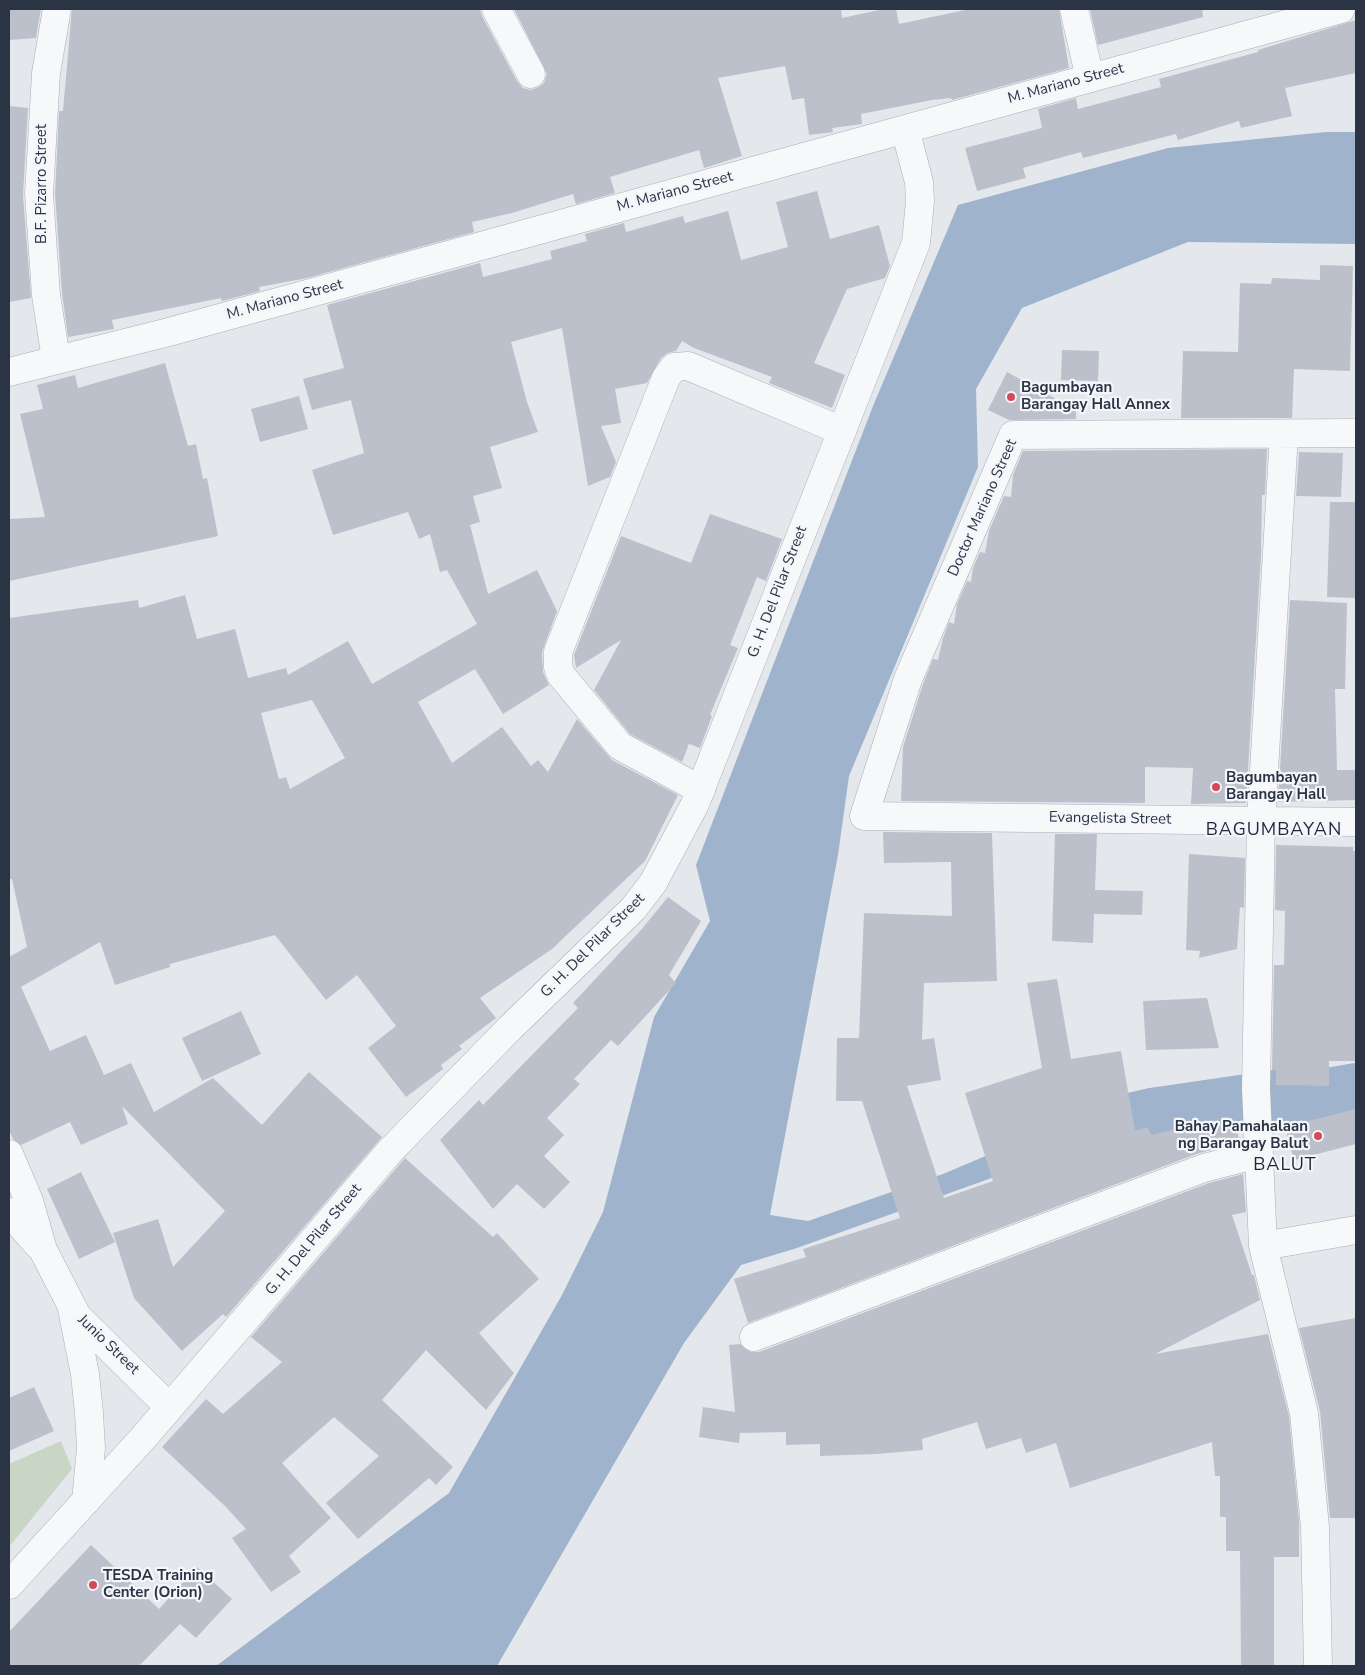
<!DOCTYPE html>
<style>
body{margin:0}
#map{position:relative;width:1365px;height:1675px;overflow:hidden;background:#e4e7ec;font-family:"Nunito Sans",sans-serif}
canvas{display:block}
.frame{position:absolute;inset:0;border:10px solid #2b3445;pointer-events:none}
</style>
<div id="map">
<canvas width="1365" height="1675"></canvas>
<div class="frame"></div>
</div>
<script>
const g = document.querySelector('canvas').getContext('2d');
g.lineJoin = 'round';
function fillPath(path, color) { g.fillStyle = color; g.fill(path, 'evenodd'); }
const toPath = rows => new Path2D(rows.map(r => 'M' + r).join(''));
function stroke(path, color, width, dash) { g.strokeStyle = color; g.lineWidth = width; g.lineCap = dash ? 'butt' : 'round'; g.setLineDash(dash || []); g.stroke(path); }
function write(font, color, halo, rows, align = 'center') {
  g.font = font + ' "Nunito Sans",sans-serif'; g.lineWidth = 4.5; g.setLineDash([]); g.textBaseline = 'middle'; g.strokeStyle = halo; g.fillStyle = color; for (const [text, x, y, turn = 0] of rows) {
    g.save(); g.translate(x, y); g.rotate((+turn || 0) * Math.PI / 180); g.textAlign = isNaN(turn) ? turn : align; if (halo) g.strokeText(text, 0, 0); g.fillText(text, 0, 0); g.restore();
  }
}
fillPath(toPath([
 [61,1441,72,1469,9,1547,9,1464]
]), '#c9d6c5');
fillPath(toPath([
 [1326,132,1356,132,1356,244,1188,242,1022,308,976,389,978,467,849,776,838,855,770,1215,808,1221,943,1174,1054,1127,1061,1153,797,1248,741,1265,684,1343,497,1666,216,1666,449,1493,562,1295,603,1212,654,1017,710,921,696,865,873,406,958,205,1168,148]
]), '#9fb4cc');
stroke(toPath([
 [1057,1138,1152,1116,1289,1096,1321,1097,1356,1091]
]), '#9fb4cc', 56);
fillPath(toPath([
 [9,9,41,9,36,38,9,40],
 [72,9,480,9,482,16,517,81,523,88,531,90,539,87,544,83,547,74,514,9,841,9,842,18,884,9,896,9,899,24,970,9,1059,9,1069,68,952,100,951,98,932,100,861,114,862,124,832,128,833,132,809,135,804,98,792,100,785,66,718,78,742,156,704,168,699,150,610,177,615,193,576,204,573,194,512,213,472,222,474,232,307,278,259,287,260,291,222,301,221,298,112,320,114,329,68,337,62,293,55,194,59,111,63,111],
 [1090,9,1202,9,1203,17,1098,45],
 [1356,20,1356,73,1285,88,1292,116,1241,128,1239,121,1178,140,1176,134,1083,158,1081,152,1023,168,1026,178,977,191,965,148,1042,128,1038,109,1076,98,1078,109,1161,87,1159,79,1258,52,1258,50],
 [9,106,28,108,23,195,31,298,9,302],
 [817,191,830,239,879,225,890,266,885,278,847,289,814,363,845,375,832,408,769,383,772,377,694,348,682,341,676,351,667,353,661,358,647,383,615,389,621,423,601,426,616,462,610,477,588,486,562,328,511,342,527,402,538,432,490,447,502,488,473,496,480,522,470,525,488,594,537,570,557,611,542,652,543,672,549,685,503,714,475,669,418,702,452,763,502,727,531,766,538,760,548,772,577,719,612,760,678,795,645,861,552,949,480,998,496,1018,459,1046,462,1049,441,1065,443,1069,406,1097,368,1048,396,1026,357,975,326,1000,275,935,170,964,170,967,115,985,100,942,21,987,50,1051,86,1035,104,1075,131,1063,154,1112,213,1078,262,1125,309,1072,382,1137,226,1317,223,1314,182,1351,134,1298,113,1233,158,1219,173,1267,225,1211,122,1106,128,1124,81,1145,70,1122,21,1145,13,1139,9,1130,9,957,27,947,12,879,9,879,9,618,138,600,139,608,185,595,197,639,235,629,248,678,286,668,288,675,348,641,372,684,477,624,447,570,440,572,430,534,419,539,408,512,333,535,312,470,364,453,351,400,312,410,303,379,344,368,327,305,480,263,483,277,552,259,550,251,587,241,585,234,624,223,626,232,683,216,685,223,728,211,741,260,788,247,776,202],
 [312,700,345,758,290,789,286,777,279,779,261,713],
 [1320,265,1353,266,1350,371,1294,369,1292,418,1181,418,1183,351,1238,352,1240,283,1271,284,1272,278,1320,280],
 [1062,350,1099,351,1098,381,1061,380],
 [165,363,188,446,196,444,203,479,207,478,218,536,9,581,9,519,45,517,20,414,43,409,37,385,75,375,78,388],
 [1007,372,1076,410,1076,419,1009,420,988,410],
 [299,396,308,429,260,442,251,409],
 [1267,449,1265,495,1262,495,1261,556,1246,803,1191,804,1193,768,1145,767,1145,803,901,801,903,747,923,684,933,659,938,660,943,638,949,622,954,624,957,604,967,581,971,582,973,568,980,552,985,553,989,531,1004,496,1011,497,1013,475,1023,451],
 [1299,452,1343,453,1341,497,1296,496],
 [1330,502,1356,502,1356,598,1327,597],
 [710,514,782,539,766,581,757,577,730,645,738,648,710,715,712,716,700,748,689,744,682,762,630,734,594,690,621,640,576,668,574,655,621,536,691,563],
 [1290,600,1347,603,1345,689,1335,689,1337,770,1355,770,1356,800,1278,802],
 [883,832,992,833,997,981,924,983,922,1040,934,1038,941,1080,907,1086,944,1198,993,1181,965,1093,1042,1068,1027,983,1057,979,1071,1059,1121,1051,1135,1131,1148,1127,1151,1135,1189,1126,1190,1131,1235,1121,1240,1143,1199,1153,748,1323,734,1279,806,1257,803,1249,900,1218,862,1101,836,1101,837,1038,859,1038,864,913,952,916,951,862,884,863],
 [1055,834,1097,834,1095,890,1143,891,1142,915,1094,914,1093,943,1052,941],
 [1276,845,1353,847,1353,851,1356,851,1356,1061,1329,1061,1329,1086,1276,1085,1276,1070,1272,1070,1274,965,1284,965,1285,911,1275,910],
 [1189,854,1245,858,1244,908,1240,907,1237,949,1199,958,1200,951,1186,950],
 [668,897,701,921,669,975,676,983,618,1046,611,1040,574,1079,580,1084,547,1118,564,1135,544,1156,570,1182,544,1209,517,1184,493,1209,440,1140,479,1100,483,1105,578,1008,573,1003,641,930],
 [1207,998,1219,1048,1146,1050,1143,1001],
 [241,1011,261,1054,202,1081,182,1038],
 [1356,1109,1356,1144,1294,1160,1285,1127],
 [405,1158,493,1237,497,1233,539,1279,479,1333,514,1373,486,1410,426,1350,382,1400,453,1467,436,1485,429,1478,358,1539,326,1503,379,1456,334,1417,282,1463,331,1518,289,1556,301,1572,271,1592,232,1538,246,1529,226,1507,162,1447,206,1399,223,1414,282,1362,251,1337],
 [81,1172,115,1242,79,1259,47,1189],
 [1243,1174,1246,1212,1232,1215,1252,1275,1254,1275,1260,1300,1155,1354,1268,1334,1289,1416,1299,1521,1299,1557,1274,1557,1274,1666,1241,1666,1240,1551,1226,1551,1226,1517,1220,1517,1220,1476,1215,1476,1212,1442,1070,1488,1056,1443,1026,1453,1021,1438,986,1449,977,1422,922,1439,923,1450,876,1454,820,1456,820,1444,786,1445,786,1432,740,1433,739,1443,699,1437,703,1407,735,1412,729,1345,740,1344,751,1352,759,1352,1209,1183],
 [1356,1318,1356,1518,1330,1518,1320,1411,1299,1328],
 [34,1387,54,1431,9,1451,9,1398],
 [91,1545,159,1609,197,1567,232,1599,196,1638,180,1624,139,1666,9,1666,9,1632]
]), '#bbc0ca');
const minor = toPath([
 [496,9,531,74],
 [1074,9,1090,78],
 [56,359,46,295,39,194,46,73,57,9],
 [1356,433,1013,435,908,679,864,816,1356,822],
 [1284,434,1261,821,1256,1089,1263,1246,1304,1413,1315,1527,1318,1666],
 [701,790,620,746,561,675,558,667,558,652,666,378,674,367,688,366,700,371,842,431],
 [1263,1246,1356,1230],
 [754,1337,1204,1168,1258,1154]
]);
const tertiary = toPath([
 [9,372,169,332,1341,9],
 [9,1154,29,1201,43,1250,77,1316,169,1407],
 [9,1212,38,1245],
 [72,1309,85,1374,89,1413,91,1448,86,1501],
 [9,1585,144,1437,391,1150,510,1028,633,909,653,883,694,806,916,243,920,201,919,182,905,129]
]);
stroke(minor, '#a9aeb7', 29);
stroke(tertiary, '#a9aeb7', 29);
stroke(minor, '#f7f8fa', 28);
stroke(tertiary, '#f7f8fa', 28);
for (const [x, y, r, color] of [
 [1011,397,5,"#d1495b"],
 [1216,787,5,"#d1495b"],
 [1318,1136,5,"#d1495b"],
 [93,1585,5,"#d1495b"]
]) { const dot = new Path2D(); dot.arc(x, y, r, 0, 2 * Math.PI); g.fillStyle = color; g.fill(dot); stroke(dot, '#f4f6f9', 2); }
write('15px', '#2b3445', '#f4f6f9', [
 ["M. Mariano Street",1066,84,-15],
 ["B.F. Pizarro Street",42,184,-90],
 ["M. Mariano Street",675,192,-15],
 ["M. Mariano Street",285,300,-15],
 ["Doctor Mariano Street",983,508,-66],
 ["G. H. Del Pilar Street",778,592,-69],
 ["Evangelista Street",1110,819,1],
 ["G. H. Del Pilar Street",593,946,-45],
 ["G. H. Del Pilar Street",314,1240,-50],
 ["Junio Street",108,1345,44]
]);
write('bold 15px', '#2b3445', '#f4f6f9', [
 ["Bagumbayan",1021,388],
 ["Barangay Hall Annex",1021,405],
 ["Bagumbayan",1226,778],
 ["Barangay Hall",1226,795],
 ["Bahay Pamahalaan",1308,1127,"right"],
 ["ng Barangay Balut",1308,1144,"right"],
 ["TESDA Training",103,1576],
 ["Center (Orion)",103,1593]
], 'left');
g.letterSpacing = '1px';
write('18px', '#1d2536', '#f4f6f9', [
 ["BAGUMBAYAN",1274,831],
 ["BALUT",1285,1166]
]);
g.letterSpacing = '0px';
</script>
